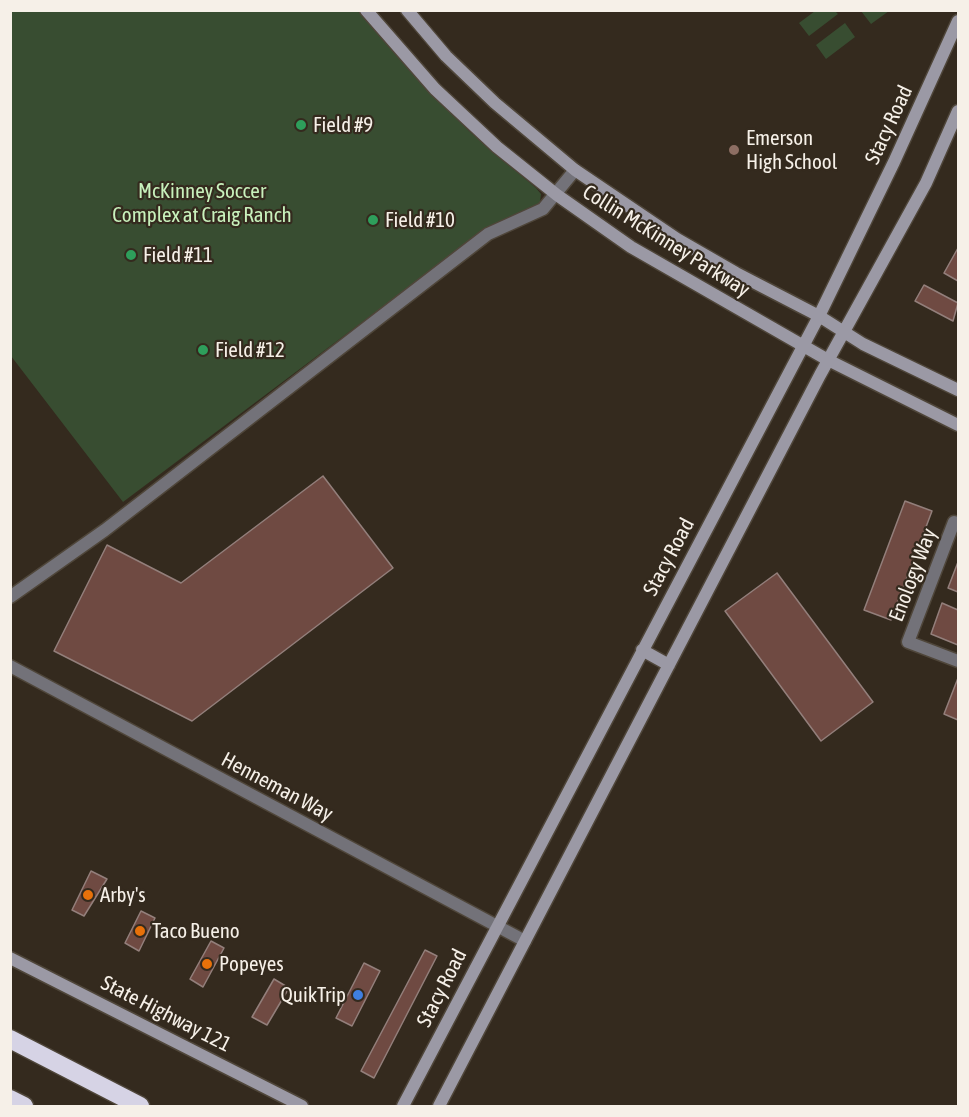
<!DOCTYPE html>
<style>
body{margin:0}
#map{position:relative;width:969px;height:1117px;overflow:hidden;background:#342a1e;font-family:"Asap Condensed",sans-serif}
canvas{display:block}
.frame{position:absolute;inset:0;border:12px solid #f6f0e8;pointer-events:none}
</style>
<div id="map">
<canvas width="969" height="1117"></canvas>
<div class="frame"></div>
</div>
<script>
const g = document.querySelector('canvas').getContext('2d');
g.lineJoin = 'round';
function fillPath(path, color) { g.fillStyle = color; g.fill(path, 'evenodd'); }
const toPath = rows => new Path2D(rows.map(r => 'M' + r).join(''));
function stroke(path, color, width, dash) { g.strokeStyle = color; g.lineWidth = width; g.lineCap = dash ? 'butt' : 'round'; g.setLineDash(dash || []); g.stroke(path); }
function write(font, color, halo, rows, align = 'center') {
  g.font = font + ' "Asap Condensed",sans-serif'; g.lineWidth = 4.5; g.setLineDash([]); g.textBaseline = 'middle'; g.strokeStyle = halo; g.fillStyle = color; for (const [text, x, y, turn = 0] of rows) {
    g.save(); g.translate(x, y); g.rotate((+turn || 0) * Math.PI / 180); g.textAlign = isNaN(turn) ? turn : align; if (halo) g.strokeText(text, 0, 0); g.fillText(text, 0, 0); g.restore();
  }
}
fillPath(toPath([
 [11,11,358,11,413,74,469,131,536,188,541,194,540,202,537,208,486,229,123,502,11,356],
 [815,11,835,11,838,14,809,36,799,23],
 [861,11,889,10,889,11,871,24],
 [845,23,855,37,826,59,816,45]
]), '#384d31');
const building = toPath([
 [958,248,958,281,944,273,958,248],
 [924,285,958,303,953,321,915,301,924,285],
 [323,476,393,568,192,721,54,651,107,545,181,583,323,476],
 [905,501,932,511,891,620,864,610,905,501],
 [958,562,958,592,948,588,958,562],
 [777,573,873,702,821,741,725,611,777,573],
 [942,603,958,610,958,645,931,634,942,603],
 [958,678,958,720,944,714,958,678],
 [91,871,107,879,84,916,72,910,91,871],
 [141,911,155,918,139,951,125,943,141,911],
 [211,941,224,948,203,987,190,979,211,941],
 [425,950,437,956,374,1078,361,1071,425,950],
 [364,963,380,971,352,1026,336,1018,364,963],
 [274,979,289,988,267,1025,252,1017,274,979]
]);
fillPath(building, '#6f4a42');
stroke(building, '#937f7b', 1.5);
const street = toPath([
 [958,523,954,522,908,642,958,661],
 [10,597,105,530,488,234,543,209,575,170],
 [10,666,525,941]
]);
const secondary = toPath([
 [366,10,435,89,497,147,557,195,631,247,828,360,958,425],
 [407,10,446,56,495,103,575,170,677,239,736,273,819,316,863,344,958,390],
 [642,650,669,665],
 [10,958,302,1106],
 [403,1106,819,316,894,162,958,21],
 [439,1106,820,375,926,183,958,111]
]);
const highway = toPath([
 [10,1039,140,1106],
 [10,1099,24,1106]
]);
stroke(street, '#4f463a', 15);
stroke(secondary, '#4f463a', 15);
stroke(highway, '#4f463a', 21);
stroke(street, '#737279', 12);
stroke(secondary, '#9b99a5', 12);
stroke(highway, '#d6d3e5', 18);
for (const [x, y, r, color] of [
 [301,125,6,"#2e9e5b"],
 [734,150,6,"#8d6e63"],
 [373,220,6,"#2e9e5b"],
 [131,255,6,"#2e9e5b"],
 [203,350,6,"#2e9e5b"],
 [88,895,6,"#e8710a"],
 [140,931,6,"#e8710a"],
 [207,964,6,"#e8710a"],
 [358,995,6,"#3f7fe0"]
]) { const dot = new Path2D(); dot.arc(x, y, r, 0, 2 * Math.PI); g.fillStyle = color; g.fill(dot); stroke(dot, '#342a1e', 2); }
write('21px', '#f6f0e8', '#342a1e', [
 ["Field #9",313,125],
 ["Emerson",746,138],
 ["High School",746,162],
 ["Field #10",385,220],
 ["Field #11",143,255],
 ["Field #12",215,350],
 ["Arby's",100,895],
 ["Taco Bueno",152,931],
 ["Popeyes",219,964],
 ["QuikTrip",346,995,"right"]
], 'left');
write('21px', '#f6f0e8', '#342a1e', [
 ["Stacy Road",889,125,-65],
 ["Collin McKinney Parkway",666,241,32],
 ["Stacy Road",669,557,-62],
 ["Enology Way",913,575,-69],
 ["Henneman Way",277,787,28],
 ["Stacy Road",442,988,-63],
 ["State Highway 121",166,1014,27]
]);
write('21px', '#c8f1bc', '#342a1e', [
 ["McKinney Soccer",202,191],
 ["Complex at Craig Ranch",202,215]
]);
</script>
